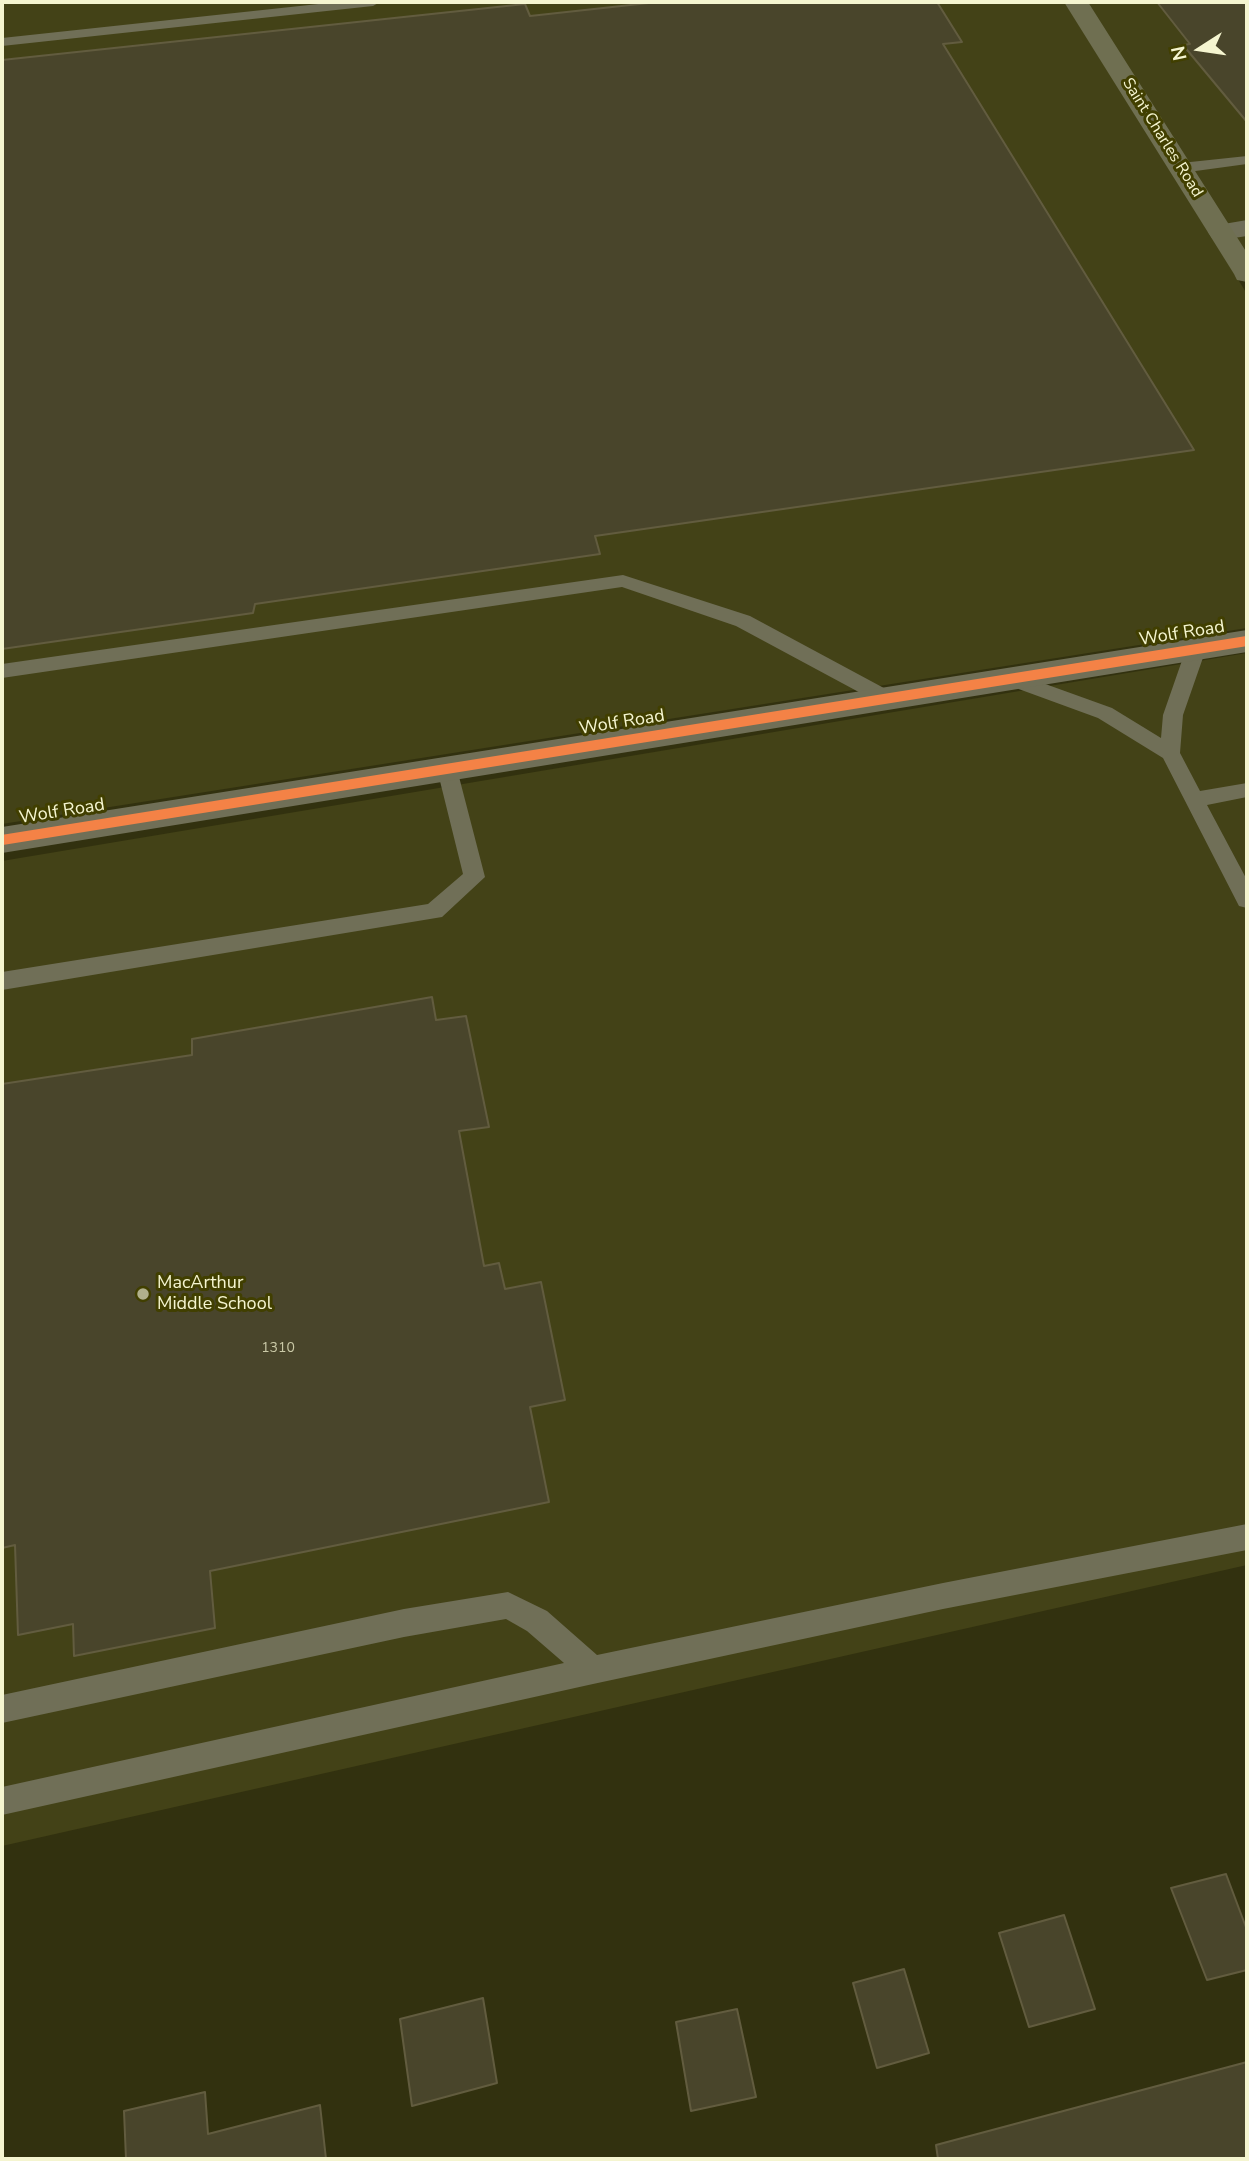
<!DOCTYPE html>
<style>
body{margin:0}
#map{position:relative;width:1249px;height:2161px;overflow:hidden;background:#32310f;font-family:"Nunito Sans",sans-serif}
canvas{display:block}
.frame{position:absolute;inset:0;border:4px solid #f5f5d0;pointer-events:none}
.north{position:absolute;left:1165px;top:14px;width:70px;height:70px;-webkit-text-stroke:5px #413f00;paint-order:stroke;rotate:258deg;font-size:19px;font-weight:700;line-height:28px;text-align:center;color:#f5f5d0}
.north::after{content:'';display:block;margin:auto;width:24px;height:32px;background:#f5f5d0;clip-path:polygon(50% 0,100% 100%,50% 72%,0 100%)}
</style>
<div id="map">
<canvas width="1249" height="2161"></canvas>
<div class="frame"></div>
<div class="north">N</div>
</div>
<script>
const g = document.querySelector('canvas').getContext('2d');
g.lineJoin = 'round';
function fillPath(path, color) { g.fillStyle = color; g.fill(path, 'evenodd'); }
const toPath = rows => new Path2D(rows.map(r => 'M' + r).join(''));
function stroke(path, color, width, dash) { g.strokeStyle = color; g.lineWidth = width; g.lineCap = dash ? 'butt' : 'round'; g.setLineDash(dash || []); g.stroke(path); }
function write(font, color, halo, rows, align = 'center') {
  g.font = font + ' "Nunito Sans",sans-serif'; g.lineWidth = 6; g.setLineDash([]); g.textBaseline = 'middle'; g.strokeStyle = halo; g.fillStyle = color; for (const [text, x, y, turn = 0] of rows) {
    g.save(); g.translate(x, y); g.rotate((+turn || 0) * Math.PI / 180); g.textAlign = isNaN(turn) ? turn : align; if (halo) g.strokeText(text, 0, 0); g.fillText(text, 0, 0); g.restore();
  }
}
fillPath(toPath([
 [2,2,1068,2,1247,294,1247,628,2,824],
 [1085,2,1247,2,1247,256],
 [1247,653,1247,1565,2,1846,2,861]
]), '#434217');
const building = toPath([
 [658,2,937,2,962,42,943,44,1194,450,595,536,600,554,255,604,253,613,2,649,2,60,525,4,530,16,658,2],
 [1157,2,1247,2,1247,122,1183,45,1190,44,1157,2],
 [432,997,436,1020,466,1016,489,1127,459,1131,484,1266,499,1263,505,1289,541,1282,565,1400,530,1407,549,1502,210,1571,215,1628,74,1656,73,1624,18,1635,15,1545,2,1548,2,1084,192,1055,192,1039,432,997],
 [1226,1874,1247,1930,1247,1970,1207,1980,1171,1888,1226,1874],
 [1064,1915,1095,2009,1029,2027,999,1933,1064,1915],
 [904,1969,929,2053,877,2068,853,1983,904,1969],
 [483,1998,497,2083,412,2106,400,2019,483,1998],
 [737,2009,756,2097,691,2111,676,2022,737,2009],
 [1247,2062,1247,2159,938,2159,936,2145,1247,2062],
 [205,2092,208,2134,320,2105,326,2159,126,2159,124,2111,205,2092]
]);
fillPath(building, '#49452b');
stroke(building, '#625c3f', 2);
fillPath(toPath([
 [337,2,380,2,373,6,2,46,2,38,337,2],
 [1247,156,1247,164,1181,173,1173,168,1181,163,1247,156],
 [623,575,750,616,895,694,898,699,895,704,881,704,736,626,622,587,2,678,2,664,623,575],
 [1196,642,1203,644,1206,649,1183,715,1180,753,1200,791,1247,783,1247,797,1207,805,1247,880,1247,908,1239,906,1163,758,1098,718,1005,684,1002,679,1005,674,1012,672,1112,708,1161,738,1163,715,1186,649,1189,644,1196,642],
 [447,762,454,764,457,769,485,877,442,917,2,990,2,972,428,904,463,874,437,769,440,764,447,762],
 [1247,1524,1247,1550,943,1609,593,1684,2,1815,2,1787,564,1663,527,1631,506,1619,404,1637,2,1723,2,1695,404,1609,508,1592,547,1611,597,1655,943,1583,1247,1524]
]), '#706f57');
fillPath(toPath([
 [1247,220,1247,236,1221,240,1212,238,1208,232,1212,226,1247,220],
 [1247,630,1247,652,2,853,2,827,1247,630]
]), '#706f57');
fillPath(toPath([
 [1064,2,1088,2,1247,253,1247,282,1237,280,1234,274,1064,2]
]), '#6f6f51');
stroke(toPath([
 [2,840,1247,641]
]), '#f48246', 10);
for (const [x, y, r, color] of [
 [143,1294,7,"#b1b08c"]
]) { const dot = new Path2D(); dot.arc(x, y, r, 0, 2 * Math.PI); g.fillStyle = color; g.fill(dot); stroke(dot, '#413f00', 2.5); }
write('14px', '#cac9a7', null, [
 ["1310",278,1349]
]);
write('16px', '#f5f5d0', '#413f00', [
 ["Saint Charles Road",1162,138,58]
]);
write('18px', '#f5f5d0', '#413f00', [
 ["Wolf Road",1182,634,-9],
 ["Wolf Road",622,723,-9],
 ["Wolf Road",62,812,-9]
]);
write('18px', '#f5f5d0', '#413f00', [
 ["MacArthur",157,1284],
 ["Middle School",157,1305]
], 'left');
</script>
